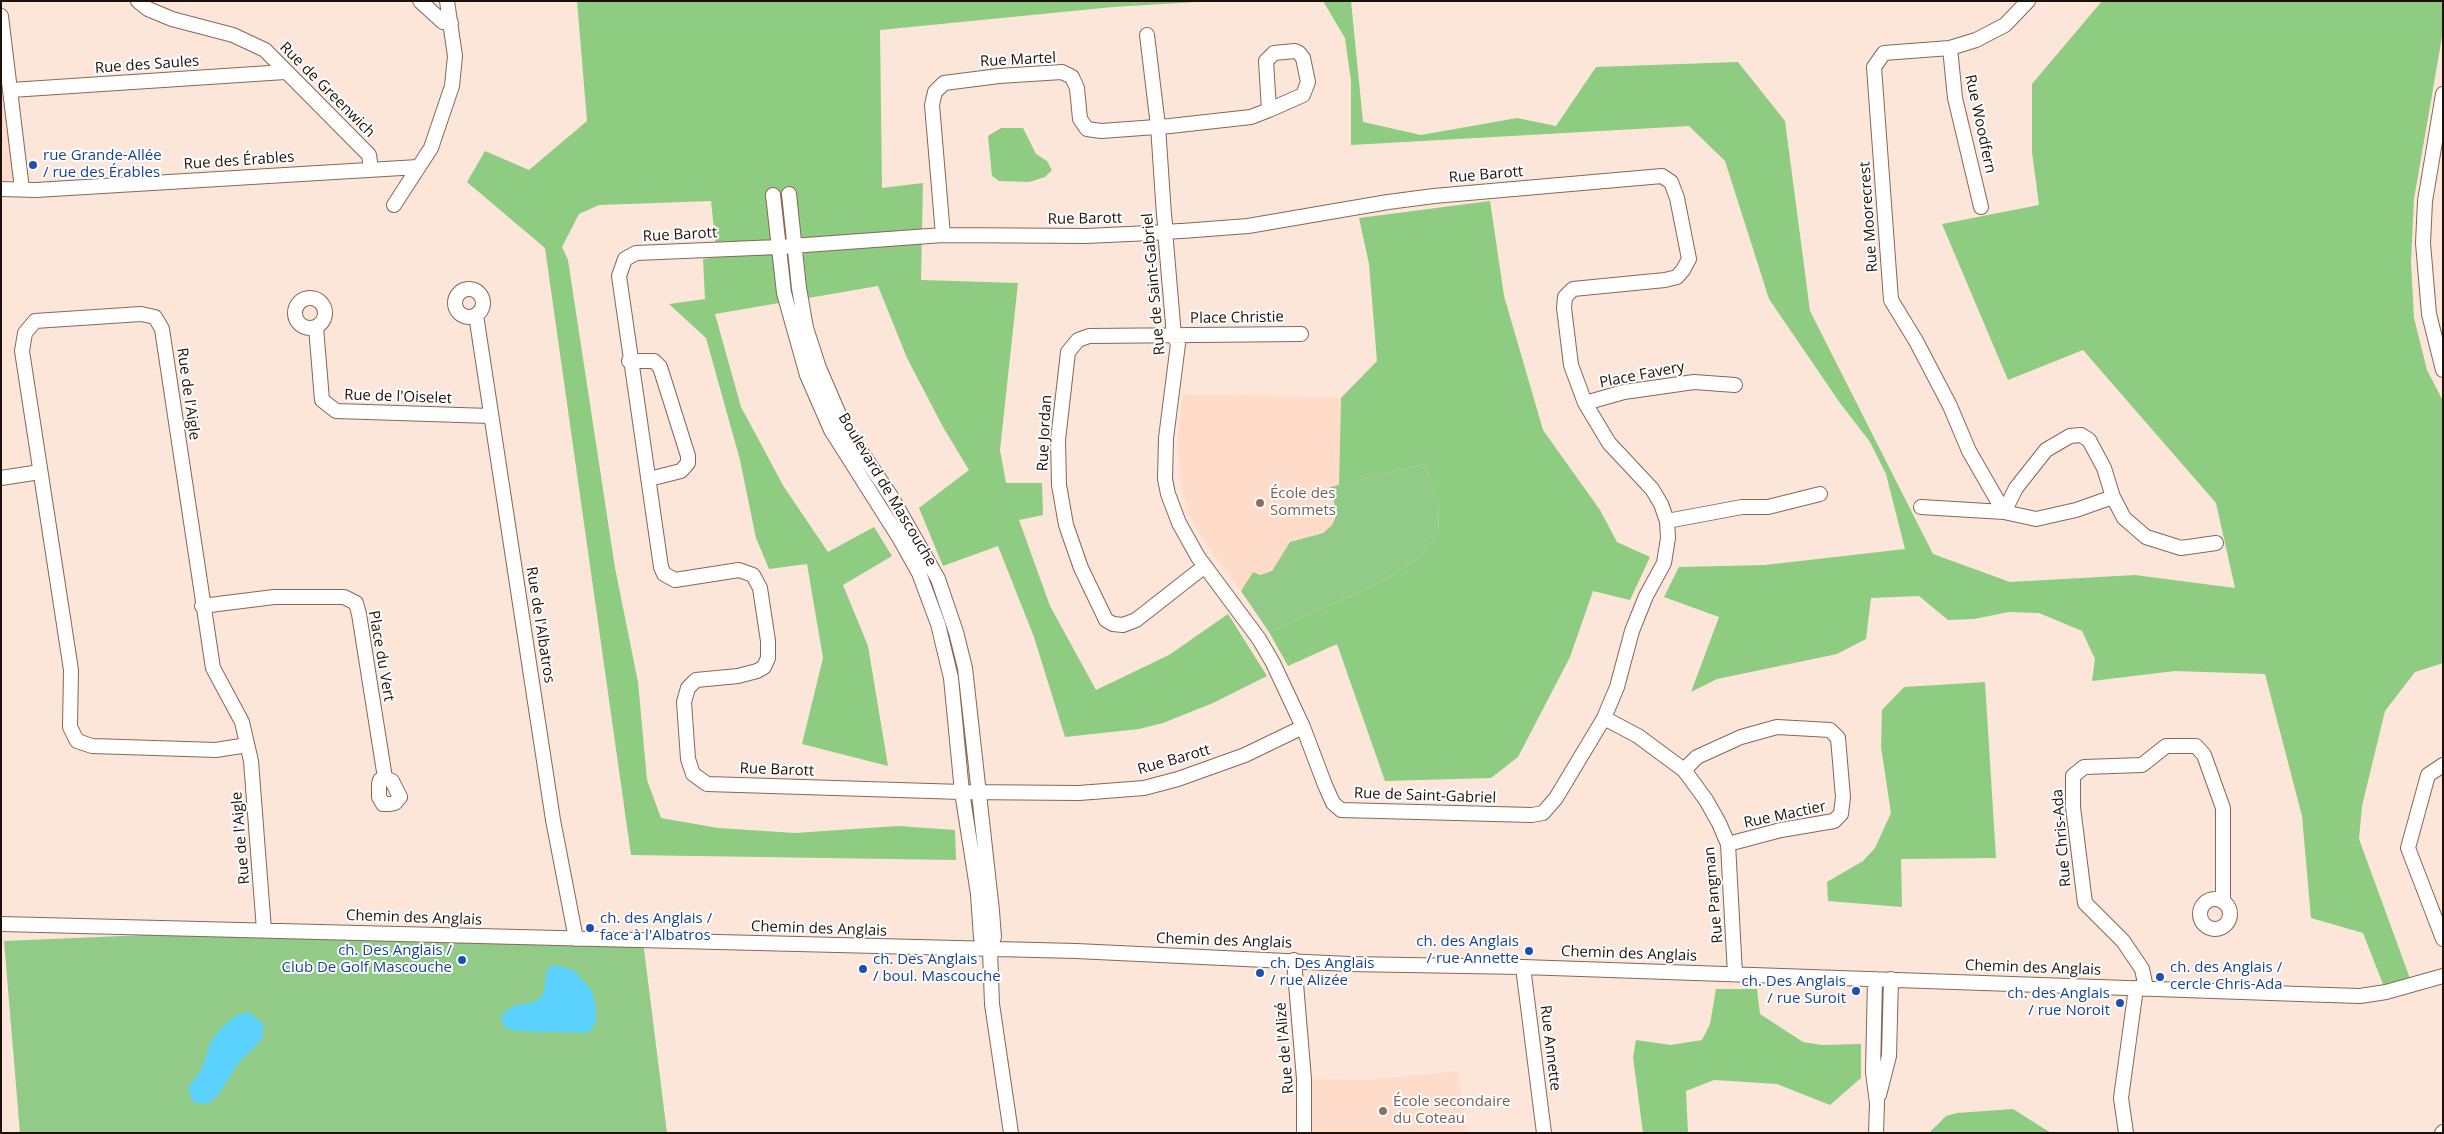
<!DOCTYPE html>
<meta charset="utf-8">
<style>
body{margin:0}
#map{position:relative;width:2444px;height:1134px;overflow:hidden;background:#fce6da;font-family:"Open Sans",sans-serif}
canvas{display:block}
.frame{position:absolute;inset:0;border:2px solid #1d100a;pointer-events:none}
</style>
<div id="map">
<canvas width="2444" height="1134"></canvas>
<div class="frame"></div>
</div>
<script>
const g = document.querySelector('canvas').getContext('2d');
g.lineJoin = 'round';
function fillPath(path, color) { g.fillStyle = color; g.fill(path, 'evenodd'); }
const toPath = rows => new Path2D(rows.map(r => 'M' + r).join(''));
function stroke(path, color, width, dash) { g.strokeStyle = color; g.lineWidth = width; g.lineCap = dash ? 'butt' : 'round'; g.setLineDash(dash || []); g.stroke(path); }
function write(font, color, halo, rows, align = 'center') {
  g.font = font + ' "Open Sans",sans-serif'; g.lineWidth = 4; g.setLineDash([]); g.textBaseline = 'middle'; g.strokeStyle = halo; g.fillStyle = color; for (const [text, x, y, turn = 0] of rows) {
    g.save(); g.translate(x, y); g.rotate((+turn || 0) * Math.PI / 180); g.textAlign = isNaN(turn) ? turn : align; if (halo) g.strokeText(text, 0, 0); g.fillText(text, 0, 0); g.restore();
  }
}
fillPath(toPath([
 [1,32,19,179,1,181],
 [1183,394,1341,398,1339,485,1330,487,1337,514,1332,525,1323,533,1292,541,1272,571,1260,575,1253,572,1241,591,1202,539,1190,516,1182,492,1177,445],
 [1458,1071,1466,1133,1304,1133,1302,1079,1369,1080]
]), '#ffdcc9');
fillPath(toPath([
 [1424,464,1438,500,1439,533,1418,559,1377,584,1269,632,1241,591,1253,572,1260,575,1272,571,1290,542,1323,533,1332,525,1337,514,1330,487],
 [264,930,643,941,667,1133,20,1133,4,941]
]), '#92cb87');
fillPath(toPath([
 [577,1,1213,1,1113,7,880,30,882,188,923,183,921,280,1018,283,1000,450,1006,483,1042,483,1043,515,1019,520,1050,606,1096,690,1169,655,1228,614,1267,676,1213,703,1163,723,1139,729,1065,737,1034,637,998,546,943,566,919,508,969,470,943,427,907,358,878,286,715,314,741,407,784,487,828,552,874,527,892,556,843,585,868,646,888,766,802,744,823,658,807,564,769,569,756,538,740,460,706,338,669,304,705,299,703,259,717,257,711,201,599,205,579,214,562,247,568,260,615,568,638,682,647,780,661,818,718,828,795,833,898,826,955,830,956,860,631,855,545,248,467,182,485,151,529,170,587,121],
 [1323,1,1351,1,1363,122,1421,135,1517,118,1556,126,1596,67,1738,62,1785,121,1810,311,1933,554,2010,582,2135,575,2235,588,2216,503,2083,350,2008,380,1942,224,2039,205,2032,152,2032,84,2102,1,2443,1,2443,31,2414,199,2411,262,2414,318,2427,370,2443,401,2443,663,2415,672,2385,711,2362,806,2359,839,2412,984,2386,992,2363,933,2311,918,2302,816,2265,674,2175,671,2092,681,2095,659,2082,631,2039,613,2009,612,1974,619,1948,620,1919,596,1871,598,1866,639,1837,654,1717,679,1691,692,1719,617,1664,597,1679,567,1765,565,1905,549,1886,474,1870,442,1840,403,1769,299,1725,161,1689,126,1351,145,1351,81,1345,38],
 [1001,128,1023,128,1036,154,1047,161,1052,170,1045,177,1029,182,999,181,992,176,988,136],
 [1490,201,1504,296,1543,430,1600,510,1617,542,1650,557,1630,600,1593,591,1570,657,1518,757,1491,778,1385,781,1337,644,1288,666,1269,632,1377,584,1418,559,1439,533,1438,500,1424,464,1339,485,1341,398,1377,361,1369,264,1359,218],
 [1985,682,1996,858,1901,859,1902,907,1828,901,1827,882,1863,861,1875,848,1891,813,1881,747,1882,710,1904,687],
 [1716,989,1757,989,1760,1014,1803,1042,1822,1045,1861,1044,1861,1078,1830,1105,1777,1084,1714,1080,1686,1091,1688,1133,1643,1133,1633,1057,1636,1040,1671,1045,1702,1040,1710,1024],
 [2013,1109,2051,1133,1929,1133,1946,1116,1957,1113]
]), '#8dcc81');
fillPath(toPath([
 [551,966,559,966,573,970,591,989,595,1002,596,1022,588,1033,517,1031,508,1029,503,1025,501,1018,504,1013,513,1006,530,1003,540,999,544,990,547,970],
 [248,1012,263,1023,263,1036,256,1046,240,1061,218,1095,209,1103,201,1104,192,1101,188,1088,203,1067,210,1043,219,1030,235,1016]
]), '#5bd1fd');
const minor = toPath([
 [138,1,148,9,172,19,233,35,265,50,369,155,371,169],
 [420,1,443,22,451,23],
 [1,16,22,189],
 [1147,35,1158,126,1164,215,1165,224,1165,232,1166,242,1174,336,1178,344,1166,438,1165,479,1168,494,1179,523,1198,557,1259,639,1273,663,1303,727,1325,785,1333,803,1341,810,1532,815,1543,813,1556,798,1604,718,1617,687,1632,631,1646,596,1664,563,1668,538,1667,521,1661,504,1652,489,1609,443,1585,403,1571,365,1564,308,1565,297,1573,289,1665,280,1677,277,1683,270,1689,259,1677,198,1671,182,1662,176,1434,196,1388,202,1248,226,1182,231,1180,231,1150,233,1086,236,943,235,778,247,636,253,625,259,619,276,661,567,664,574,675,580,739,570,753,575,760,588,768,641,768,658,764,667,757,671,738,676,696,680,688,688,684,702,688,759,693,774,707,784,962,792,1079,793,1144,788,1178,779,1245,755,1303,727],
 [1950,48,1955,98,1981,207],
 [11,90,285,72],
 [2443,94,2425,201,2423,243,2429,314,2443,370],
 [1,189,36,190,418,167],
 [789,194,799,288,806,328,819,368,844,426,892,498,938,579,956,632,965,668,992,911,994,937,990,950,992,1004,1011,1133],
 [773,195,784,293,807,375,831,430,900,539,919,573,938,624,951,678,962,792,978,894,981,938,990,950],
 [394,205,431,148,452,86,455,56,447,1],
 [943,235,932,105,935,92,944,83,999,76,1062,72,1072,77,1077,88,1080,119,1087,129,1101,131,1170,126,1251,117,1269,110,1303,95,1308,82,1303,58,1299,53,1295,51,1274,53,1266,61,1269,110],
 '455 303a14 14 0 1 1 28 0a14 14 0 1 1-28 0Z',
 '295 313a15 15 0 1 1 30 0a15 15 0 1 1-30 0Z',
 [476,315,553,820,576,939],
 [316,327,322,400,336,411,490,416],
 [629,361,654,361,660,367,688,456,688,463,681,471,649,479],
 [1585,403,1624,392,1694,382,1735,385],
 [1,478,40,472],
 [2113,497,2124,518,2146,537,2181,548,2216,543],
 [1921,507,2004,512,2036,519,2076,510,2113,497,2104,468,2089,440,2081,435,2070,436,2046,450,2016,488,2004,512],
 [2004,512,1969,451,1950,406,1916,341,1891,300,1874,67,1884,53,1950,48,1976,40,2005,25,2028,1],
 [1667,521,1742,507,1768,507,1820,494],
 [1205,566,1136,620,1123,625,1113,624,1106,620,1081,568,1066,525,1059,485,1058,440,1068,352,1078,340,1089,336,1301,334],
 [202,606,274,597,344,597,356,603,359,614,385,778],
 [1604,718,1638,736,1684,770,1706,800,1719,823,1728,844,1735,974],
 [247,745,216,750,92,746,77,741,70,727,71,670,22,351,25,333,35,321,141,314,155,317,162,329,213,668,242,722,251,761,264,930],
 [2443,765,2428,775,2408,848,2443,939],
 [1684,770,1697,757,1741,737,1777,727,1830,730,1838,738,1843,797,1841,814,1834,821,1781,830,1728,844],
 [385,778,392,781,400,797,395,803,390,804,383,804,379,797,379,784,380,780,385,778],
 '2200 914a15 15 0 1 1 30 0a15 15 0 1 1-30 0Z',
 [1,924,1076,951,1349,964,1523,967,2328,995,2360,996,2386,992,2443,976],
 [1294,960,1304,1079,1304,1133],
 [1523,967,1544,1133],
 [1875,979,1873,1072,1877,1103,1876,1133],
 [2146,988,2142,969,2123,941,2085,903,2073,807,2073,776,2084,767,2142,765,2166,746,2196,746,2204,755,2223,808,2223,902],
 [1879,1095,1889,1056,1891,979],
 [2126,1133,2121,1098,2136,988],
 [2442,1133,2443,1132]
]);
stroke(minor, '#876756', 16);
stroke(minor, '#fff', 14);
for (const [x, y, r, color] of [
 [33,165,5,"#1a4fb4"],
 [1260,503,5,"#8d6e63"],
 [590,928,5,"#1a4fb4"],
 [1529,951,5,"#1a4fb4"],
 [462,960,5,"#1a4fb4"],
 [863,969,5,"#1a4fb4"],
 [1260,973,5,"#1a4fb4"],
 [2160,977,5,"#1a4fb4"],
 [1856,991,5,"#1a4fb4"],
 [2120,1003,5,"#1a4fb4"],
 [1383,1111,5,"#8d6e63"]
]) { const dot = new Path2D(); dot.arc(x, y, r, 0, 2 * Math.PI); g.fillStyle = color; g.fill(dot); stroke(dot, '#fff', 2); }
write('15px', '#1d100a', '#fff', [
 ["Rue Martel",1018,60,-3],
 ["Rue des Saules",147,65,-4],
 ["Rue de Greenwich",327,90,45],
 ["Rue Woodfern",1980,124,78],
 ["Rue des Érables",239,161,-4],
 ["Rue Barott",1486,175,-5],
 ["Rue Moorecrest",1869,217,-94],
 ["Rue Barott",1085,219,-1],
 ["Rue Barott",680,235,-3],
 ["Rue de Saint-Gabriel",1154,284,-95],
 ["Place Christie",1237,318,-1],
 ["Place Favery",1642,375,-11],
 ["Rue de l'Aigle",188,394,82],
 ["Rue de l'Oiselet",398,397,2],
 ["Rue Jordan",1045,433,-87],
 ["Boulevard de Mascouche",887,490,59],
 ["Rue de l'Albatros",540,625,81],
 ["Place du Vert",381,656,80],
 ["Rue Barott",1174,760,-16],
 ["Rue Barott",777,770,2],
 ["Rue de Saint-Gabriel",1425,796,2],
 ["Rue Mactier",1785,815,-12],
 ["Rue de l'Aigle",241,838,-95],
 ["Rue Chris-Ada",2062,838,-95],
 ["Rue Pangman",1714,895,-95],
 ["Chemin des Anglais",414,918,2],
 ["Chemin des Anglais",819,929,2],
 ["Chemin des Anglais",1224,941,2],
 ["Chemin des Anglais",1629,954,2],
 ["Chemin des Anglais",2033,968,2],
 ["Rue de l'Alizé",1285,1048,-95],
 ["Rue Annette",1550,1048,83]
]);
write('15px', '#164399', '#fff', [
 ["rue Grande-Allée",43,156],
 ["/ rue des Érables",43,173],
 ["ch. des Anglais /",600,919],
 ["face à l'Albatros",600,936],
 ["ch. des Anglais",1519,942,"right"],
 ["/ rue Annette",1519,959,"right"],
 ["ch. Des Anglais /",452,951,"right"],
 ["Club De Golf Mascouche",452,968,"right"],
 ["ch. Des Anglais",873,960],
 ["/ boul. Mascouche",873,977],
 ["ch. Des Anglais",1270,964],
 ["/ rue Alizée",1270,981],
 ["ch. des Anglais /",2170,968],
 ["cercle Chris-Ada",2170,985],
 ["ch. Des Anglais",1846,982,"right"],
 ["/ rue Suroit",1846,999,"right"],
 ["ch. des Anglais",2110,994,"right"],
 ["/ rue Noroit",2110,1011,"right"]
], 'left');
write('15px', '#785e54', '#fff', [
 ["École des",1270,494],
 ["Sommets",1270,511],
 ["École secondaire",1393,1102],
 ["du Coteau",1393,1119]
], 'left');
</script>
